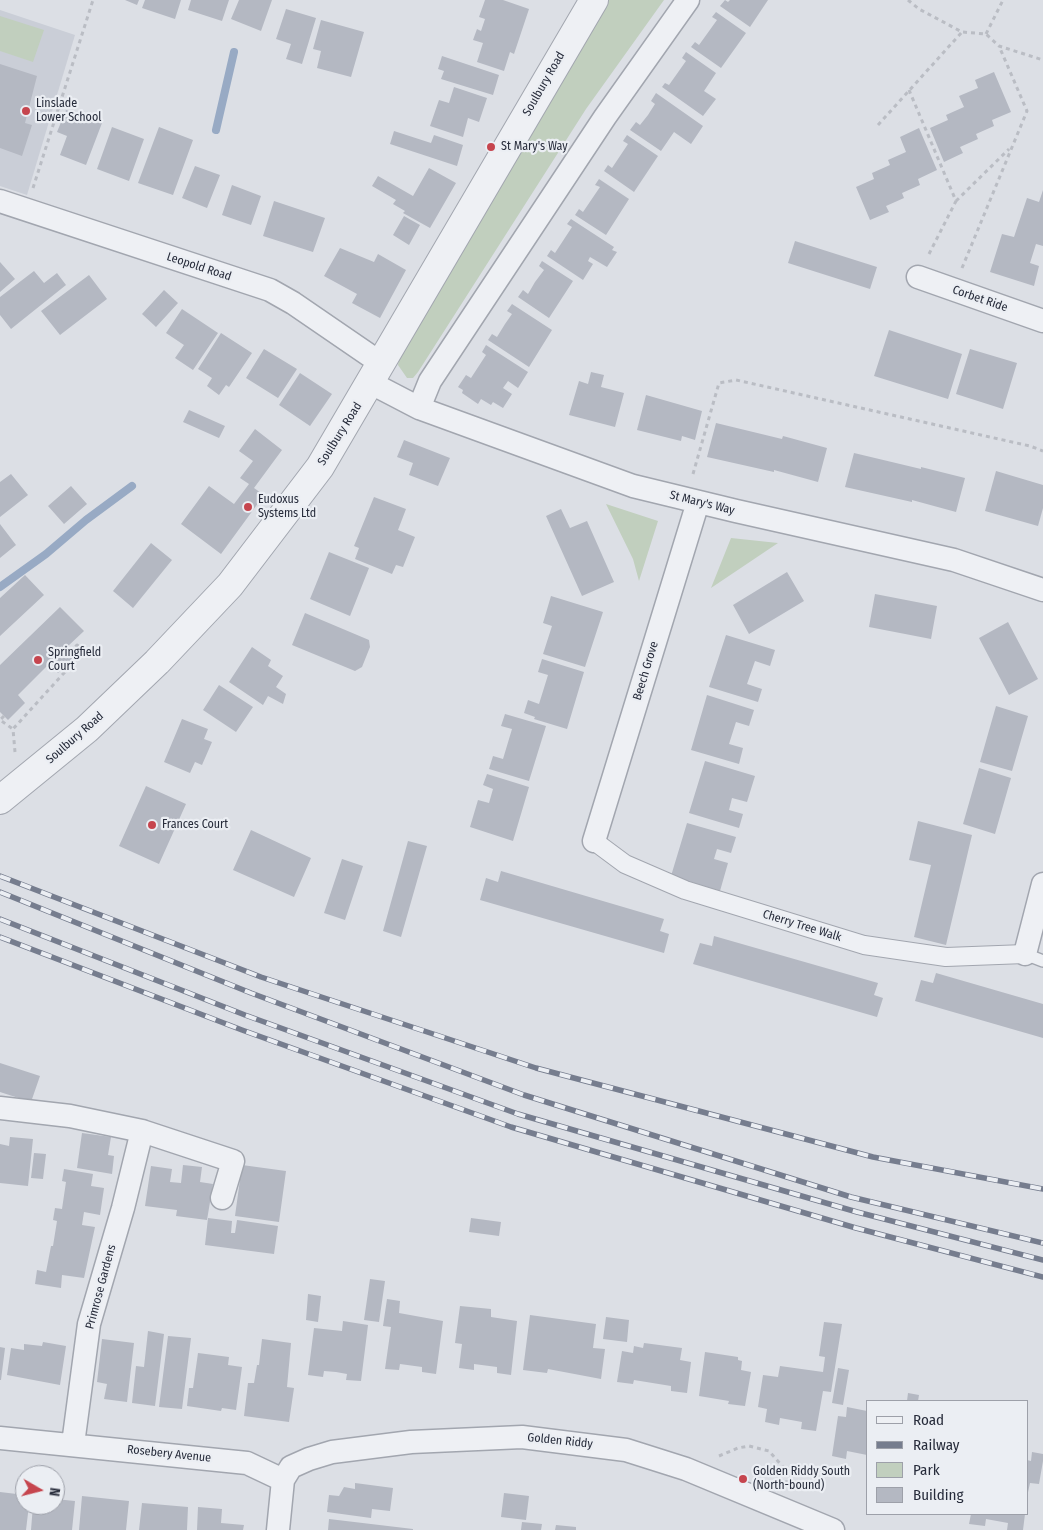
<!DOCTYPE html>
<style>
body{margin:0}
#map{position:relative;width:1043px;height:1530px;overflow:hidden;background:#dcdfe5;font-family:"Fira Sans Condensed",sans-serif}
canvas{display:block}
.legend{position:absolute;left:866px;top:1400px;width:162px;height:115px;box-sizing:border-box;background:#ebeef3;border:1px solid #9da0a9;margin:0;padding:6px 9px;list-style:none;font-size:15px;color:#272c3b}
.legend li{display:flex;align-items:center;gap:10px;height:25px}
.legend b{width:25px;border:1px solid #9da0a9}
.north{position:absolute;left:15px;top:1465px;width:50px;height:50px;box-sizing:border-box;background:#ebeef3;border:1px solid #9da0a9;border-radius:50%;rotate:98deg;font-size:14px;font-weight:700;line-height:20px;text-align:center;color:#272c3b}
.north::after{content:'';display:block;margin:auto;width:18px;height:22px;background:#c6454e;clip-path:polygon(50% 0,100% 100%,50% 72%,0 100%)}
</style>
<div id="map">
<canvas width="1043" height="1530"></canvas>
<ul class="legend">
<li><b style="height:6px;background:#eef0f4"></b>Road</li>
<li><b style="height:6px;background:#767d8e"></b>Railway</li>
<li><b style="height:14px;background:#c1cfbe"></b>Park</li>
<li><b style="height:14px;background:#b4b8c2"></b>Building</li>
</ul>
<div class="north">N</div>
</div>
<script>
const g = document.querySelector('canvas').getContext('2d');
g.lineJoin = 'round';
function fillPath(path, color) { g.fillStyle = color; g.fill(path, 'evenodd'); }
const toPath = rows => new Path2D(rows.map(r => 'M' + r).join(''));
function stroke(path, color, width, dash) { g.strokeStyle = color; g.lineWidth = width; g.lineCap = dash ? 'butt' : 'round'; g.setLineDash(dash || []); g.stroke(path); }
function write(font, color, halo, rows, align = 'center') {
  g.font = font + ' "Fira Sans Condensed",sans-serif'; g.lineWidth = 4.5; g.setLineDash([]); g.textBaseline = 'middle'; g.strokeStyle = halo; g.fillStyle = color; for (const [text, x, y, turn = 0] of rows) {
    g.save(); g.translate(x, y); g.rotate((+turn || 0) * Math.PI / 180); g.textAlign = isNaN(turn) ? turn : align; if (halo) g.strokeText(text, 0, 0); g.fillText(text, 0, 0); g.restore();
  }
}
fillPath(toPath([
 [0,10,75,35,27,195,0,186]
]), '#caced7');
fillPath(toPath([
 [605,0,664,0,586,109,418,372,413,378,407,378,398,365,400,353],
 [0,16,44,30,33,62,0,51],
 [606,504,658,521,639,581,633,559],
 [731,538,778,543,711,588]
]), '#c1cfbe');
stroke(toPath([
 [216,130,234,52],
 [0,587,46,554,86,520,132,486]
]), '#98aac4', 8);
fillPath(toPath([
 [125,0,139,0,137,5],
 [145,0,181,0,175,19,142,8],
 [191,0,229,0,222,21,188,10],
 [239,0,272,0,261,31,231,19],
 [485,0,503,0,529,9,514,54,510,52,504,71,477,62,483,43,473,40,477,29,481,31,485,19,479,17],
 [725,0,728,2,730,0,768,0,750,27,720,6],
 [286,9,316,18,302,64,286,59,291,44,276,39],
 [716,12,746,33,721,68,691,47,695,42,699,45,717,20,712,17],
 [321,20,364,32,351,77,317,68,321,51,313,49],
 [686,52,716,73,704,91,716,99,703,116,662,87,665,83,669,85,686,61,682,58],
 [442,56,499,75,493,95,441,79,444,71,438,69],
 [0,64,37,76,25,123,32,125,22,156,0,148],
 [994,72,1011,112,992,120,994,126,976,134,978,139,960,147,963,153,944,162,930,128,948,120,946,115,964,107,959,96,978,88,975,80],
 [454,87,487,98,479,122,468,118,463,137,430,126,439,100,449,103],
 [656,93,703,126,691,144,674,132,661,151,630,130,636,122,640,125,648,115,655,104,651,101],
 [66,110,102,123,86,165,60,155,67,136,57,132],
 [112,127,144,139,129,181,97,169],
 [159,127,193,140,173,195,138,183],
 [919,128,937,170,918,179,920,185,902,193,904,198,886,206,889,212,870,220,856,187,874,179,872,173,890,165,888,160,906,152,900,137],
 [394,131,431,143,434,135,463,145,457,166,390,144],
 [627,135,658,156,634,192,604,171,608,165,612,168,628,144,623,141],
 [195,166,220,175,207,208,182,198],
 [429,168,456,183,430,228,403,213,405,211,393,204,396,200,372,186,378,176,413,196],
 [599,179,629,199,606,235,575,215,579,209,583,212,600,187,595,185],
 [232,185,261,196,251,225,222,215],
 [1043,190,1043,246,1036,244,1030,263,1039,266,1034,286,990,272,1002,234,1014,237,1027,198,1039,202],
 [274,201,325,218,313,252,263,236],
 [404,216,420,225,409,245,393,235],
 [571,219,614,247,612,250,617,252,607,267,590,257,588,261,593,264,583,280,547,256,551,250,555,253,572,227,567,224],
 [795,241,877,267,870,289,788,263],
 [340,248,374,262,378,254,406,270,380,318,352,303,357,294,324,276],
 [542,261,573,281,549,318,518,297,523,290,528,294,535,282,544,270,539,266],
 [0,262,15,279,0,292],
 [34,271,44,283,57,273,66,285,11,329,0,315,0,297],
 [89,275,107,299,60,335,41,311],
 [164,290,178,303,156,327,142,314],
 [512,304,552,330,529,367,488,340,492,334,497,337,505,324,512,314,507,311],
 [182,309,218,333,193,370,175,358,184,345,166,333],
 [889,330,962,354,948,399,874,376],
 [221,333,252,353,229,387,226,385,219,395,207,386,212,378,198,369],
 [486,345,528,372,518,388,508,381,503,388,512,394,503,408,493,402,491,405,481,399,478,404,462,393,463,390,458,387,466,375,471,378,486,355,482,352],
 [264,349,297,369,278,398,246,378],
 [970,349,1017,363,1003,409,956,394],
 [591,372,604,375,601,387,624,393,615,427,569,415,579,381,588,384],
 [300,373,332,394,310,426,279,405],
 [646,395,702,411,695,440,682,436,681,441,637,430],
 [189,410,225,426,219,438,183,422],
 [716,423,782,439,783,436,827,448,818,482,774,470,774,472,707,457],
 [255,429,282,450,254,488,264,495,221,554,181,524,209,486,234,504,249,484,240,478,253,461,239,451],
 [404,440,450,458,438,486,409,475,413,463,397,457],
 [854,453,921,469,921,467,965,478,956,512,912,500,912,502,845,487],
 [996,471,1043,485,1043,508,1038,526,985,511],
 [11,474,28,495,0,517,0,482],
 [71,486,87,504,64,524,48,506],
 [374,497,406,509,398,530,415,537,403,567,396,565,392,574,355,559,359,548,354,546],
 [561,509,570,528,587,521,614,582,582,596,546,516],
 [0,524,16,545,0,558],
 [151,543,172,560,133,608,113,591],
 [329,552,369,568,350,616,310,599],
 [787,572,804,601,749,634,733,605],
 [25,575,44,595,0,636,0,598],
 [875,594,937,606,931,639,869,627],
 [551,596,603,612,585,667,543,654,552,626,543,623],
 [60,607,84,631,67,647,75,656,58,673,49,664,18,695,25,703,8,720,0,712,0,665],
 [305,613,369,640,370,647,362,667,355,671,292,645],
 [1008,622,1038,679,1009,695,979,638],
 [726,635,775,650,770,666,755,661,747,684,762,689,758,702,709,687],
 [252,647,271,660,268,666,283,676,276,687,286,694,283,704,268,696,263,705,229,682],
 [542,659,584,672,567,729,534,719,535,717,524,713,528,700,539,704,548,675,538,672],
 [219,685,253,707,236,732,203,710],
 [707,695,754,710,749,726,736,722,729,744,743,748,739,764,691,750],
 [996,706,1028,716,1012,771,980,762],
 [505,714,546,726,529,781,489,769,493,756,503,759,512,729,501,726],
 [182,719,208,729,204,739,212,742,202,765,195,762,190,773,164,762],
 [705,761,755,776,747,802,732,798,729,810,743,814,739,828,689,813],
 [979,768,1011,778,995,834,963,824],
 [487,774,529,787,513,841,470,827,478,800,489,803,493,789,483,785],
 [146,786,186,804,159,864,119,846],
 [918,821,972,835,946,945,914,937,931,865,909,860],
 [687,823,736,837,731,853,717,849,714,859,728,863,720,891,671,876],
 [251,830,311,858,294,897,233,870],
 [408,841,427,846,401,937,383,931],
 [342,859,363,866,345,920,324,913],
 [501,871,664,919,660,931,669,934,664,953,480,900,486,878,498,882],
 [714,936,878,983,874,995,883,998,877,1017,693,964,700,943,712,946],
 [936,973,1043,1004,1043,1038,915,1001,921,980,933,983],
 [0,1063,40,1076,31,1102,0,1092],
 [82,1133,111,1137,108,1155,114,1156,112,1174,77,1168],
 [10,1137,33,1139,28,1186,0,1183,0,1144,9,1146],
 [34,1153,46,1154,43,1179,31,1178],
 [183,1165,202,1167,200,1182,213,1184,207,1220,176,1216,177,1210,145,1206,151,1166,172,1169,170,1182,181,1183],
 [242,1165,286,1171,279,1222,235,1216],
 [64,1169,93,1174,91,1186,104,1188,100,1215,84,1212,82,1225,95,1227,84,1278,62,1275,61,1288,35,1284,37,1270,46,1272,51,1246,53,1246,57,1221,53,1220,55,1208,62,1209,66,1182,62,1181],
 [208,1218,232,1221,231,1233,235,1233,237,1220,278,1226,274,1254,205,1245],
 [471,1218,501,1222,499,1236,469,1232],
 [370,1279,385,1281,379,1322,364,1320],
 [308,1294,321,1296,318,1322,306,1320],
 [387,1299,400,1301,399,1313,443,1321,436,1374,422,1372,422,1367,400,1364,399,1370,385,1369,391,1327,383,1326],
 [460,1306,491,1309,491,1317,517,1321,511,1375,497,1373,497,1367,474,1364,474,1370,459,1368,462,1344,455,1343],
 [530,1315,596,1324,593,1348,605,1349,601,1379,548,1369,547,1373,523,1370],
 [606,1317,629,1320,627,1342,603,1339],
 [343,1321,368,1325,361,1381,346,1380,347,1374,336,1372,324,1371,323,1377,308,1375,314,1328,342,1331],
 [824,1322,842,1324,831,1392,823,1391,816,1431,801,1429,802,1422,780,1418,779,1425,765,1422,767,1409,758,1407,763,1375,778,1377,780,1366,823,1372,825,1357,819,1356],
 [148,1331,164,1334,155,1406,132,1403,136,1366,144,1367],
 [168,1336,191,1338,182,1409,159,1407],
 [102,1339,134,1343,127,1402,104,1399,107,1384,97,1382],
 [262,1339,291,1343,287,1387,294,1388,289,1422,244,1416,248,1383,254,1383,257,1365,259,1365],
 [43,1342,66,1346,60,1385,7,1375,11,1348,24,1350,24,1344,42,1346],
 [644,1343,682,1348,680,1360,691,1362,687,1393,671,1391,671,1386,634,1380,633,1384,617,1382,622,1351,633,1353,634,1346,643,1348],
 [0,1347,5,1348,1,1380,0,1380],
 [705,1352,738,1357,738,1360,742,1361,741,1370,751,1372,745,1406,728,1404,729,1401,699,1396],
 [198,1353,229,1357,228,1365,242,1367,236,1410,222,1408,221,1411,187,1406,189,1388,193,1388],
 [838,1368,849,1370,843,1405,832,1403],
 [908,1393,919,1395,918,1401,907,1401],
 [847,1407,867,1411,867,1455,847,1451,846,1459,832,1456,838,1416,846,1417],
 [1032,1452,1043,1454,1043,1461,1039,1484,1030,1483,1027,1497,1027,1460,1031,1461],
 [355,1483,393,1488,390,1511,372,1509,371,1518,327,1512,329,1495,339,1496,344,1487,355,1489],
 [0,1492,25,1495,25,1505,29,1505,26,1530,0,1530],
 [504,1493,529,1496,526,1520,501,1517],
 [82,1496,129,1501,126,1530,79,1530],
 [55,1499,75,1501,72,1530,31,1530,33,1505,55,1505],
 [142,1503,188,1507,187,1530,139,1530],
 [198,1507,222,1509,221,1523,244,1525,243,1530,197,1530],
 [971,1514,1025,1514,1023,1530,1007,1530,1008,1523,986,1519,985,1526,969,1524],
 [329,1519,413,1529,413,1530,328,1530],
 [522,1522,542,1524,541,1530,521,1530],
 [556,1525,576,1527,576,1530,555,1530]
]), '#b4b8c2');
const service = toPath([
 [1025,954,1043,961]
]);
const pedestrian = toPath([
 [594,841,625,864,685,890,864,945,946,957,1025,954]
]);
const minor = toPath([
 [0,201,270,290,293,303,382,364],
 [918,277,1043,321],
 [371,383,419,408,633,486,736,511,954,560,1043,590],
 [419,408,430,381,605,117,688,0],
 [594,841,698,502],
 [1025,954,1043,884],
 [0,1108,70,1116,142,1131,233,1161,222,1198],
 [0,1438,247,1463,283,1480],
 [73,1444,89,1324,123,1208,142,1131],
 [278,1530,283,1480,291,1467,309,1459,332,1452,411,1442,522,1437,626,1450,686,1469,833,1530]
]);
const tertiary = toPath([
 [0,800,87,729,157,662,230,585,320,467,594,0]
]);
stroke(service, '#a2a6af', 14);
stroke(pedestrian, '#a2a6af', 20);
stroke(minor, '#a2a6af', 25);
stroke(tertiary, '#a2a6af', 30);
stroke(toPath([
 [908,0,919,9,962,32,986,34,999,46,1043,60],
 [986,34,1003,0],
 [909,90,956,201,929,254],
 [878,125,962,32],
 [33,188,93,0],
 [956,201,1009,149],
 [962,268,1027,111,999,46],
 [693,474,719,383,736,380,1030,446,1043,451],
 [4,716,0,720,13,729],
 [15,752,13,729,84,651,77,645,71,651],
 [719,1456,738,1448,749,1446,769,1451,785,1469,787,1483]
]), '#babdc4', 3, [4, 4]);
stroke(service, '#eef0f4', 11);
stroke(pedestrian, '#eef0f4', 18);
stroke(minor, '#eef0f4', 22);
stroke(tertiary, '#eef0f4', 28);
const rail = toPath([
 [0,876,261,977,536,1068,873,1157,1043,1189],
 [0,892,251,993,524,1095,851,1197,1043,1243],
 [0,919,245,1015,518,1114,857,1212,1043,1260],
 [0,937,242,1030,511,1127,856,1228,1043,1277]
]);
stroke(rail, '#767d8e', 5.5);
stroke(rail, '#ebeef3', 4, [11]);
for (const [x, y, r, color] of [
 [26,111,5,"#c6454e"],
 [491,147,5,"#c6454e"],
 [248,507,5,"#c6454e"],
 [38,660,5,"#c6454e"],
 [152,825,5,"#c6454e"],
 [743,1479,5,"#c6454e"]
]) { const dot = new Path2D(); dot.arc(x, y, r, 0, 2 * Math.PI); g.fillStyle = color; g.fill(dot); stroke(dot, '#ebeef3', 2); }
write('12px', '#272c3b', '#ebeef3', [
 ["Soulbury Road",544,84,-60],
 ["Leopold Road",199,267,18],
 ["Corbet Ride",980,299,19],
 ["Soulbury Road",340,434,-58],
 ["St Mary's Way",702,503,14],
 ["Beech Grove",646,671,-73],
 ["Soulbury Road",75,738,-41],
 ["Cherry Tree Walk",802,926,17],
 ["Primrose Gardens",101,1287,-75],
 ["Golden Riddy",560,1441,6],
 ["Rosebery Avenue",169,1454,6]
]);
write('12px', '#272c3b', '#ebeef3', [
 ["Linslade",36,104],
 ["Lower School",36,118],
 ["St Mary's Way",501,147],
 ["Eudoxus",258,500],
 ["Systems Ltd",258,514],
 ["Springfield",48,653],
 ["Court",48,667],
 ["Frances Court",162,825],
 ["Golden Riddy South",753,1472],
 ["(North-bound)",753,1486]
], 'left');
</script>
